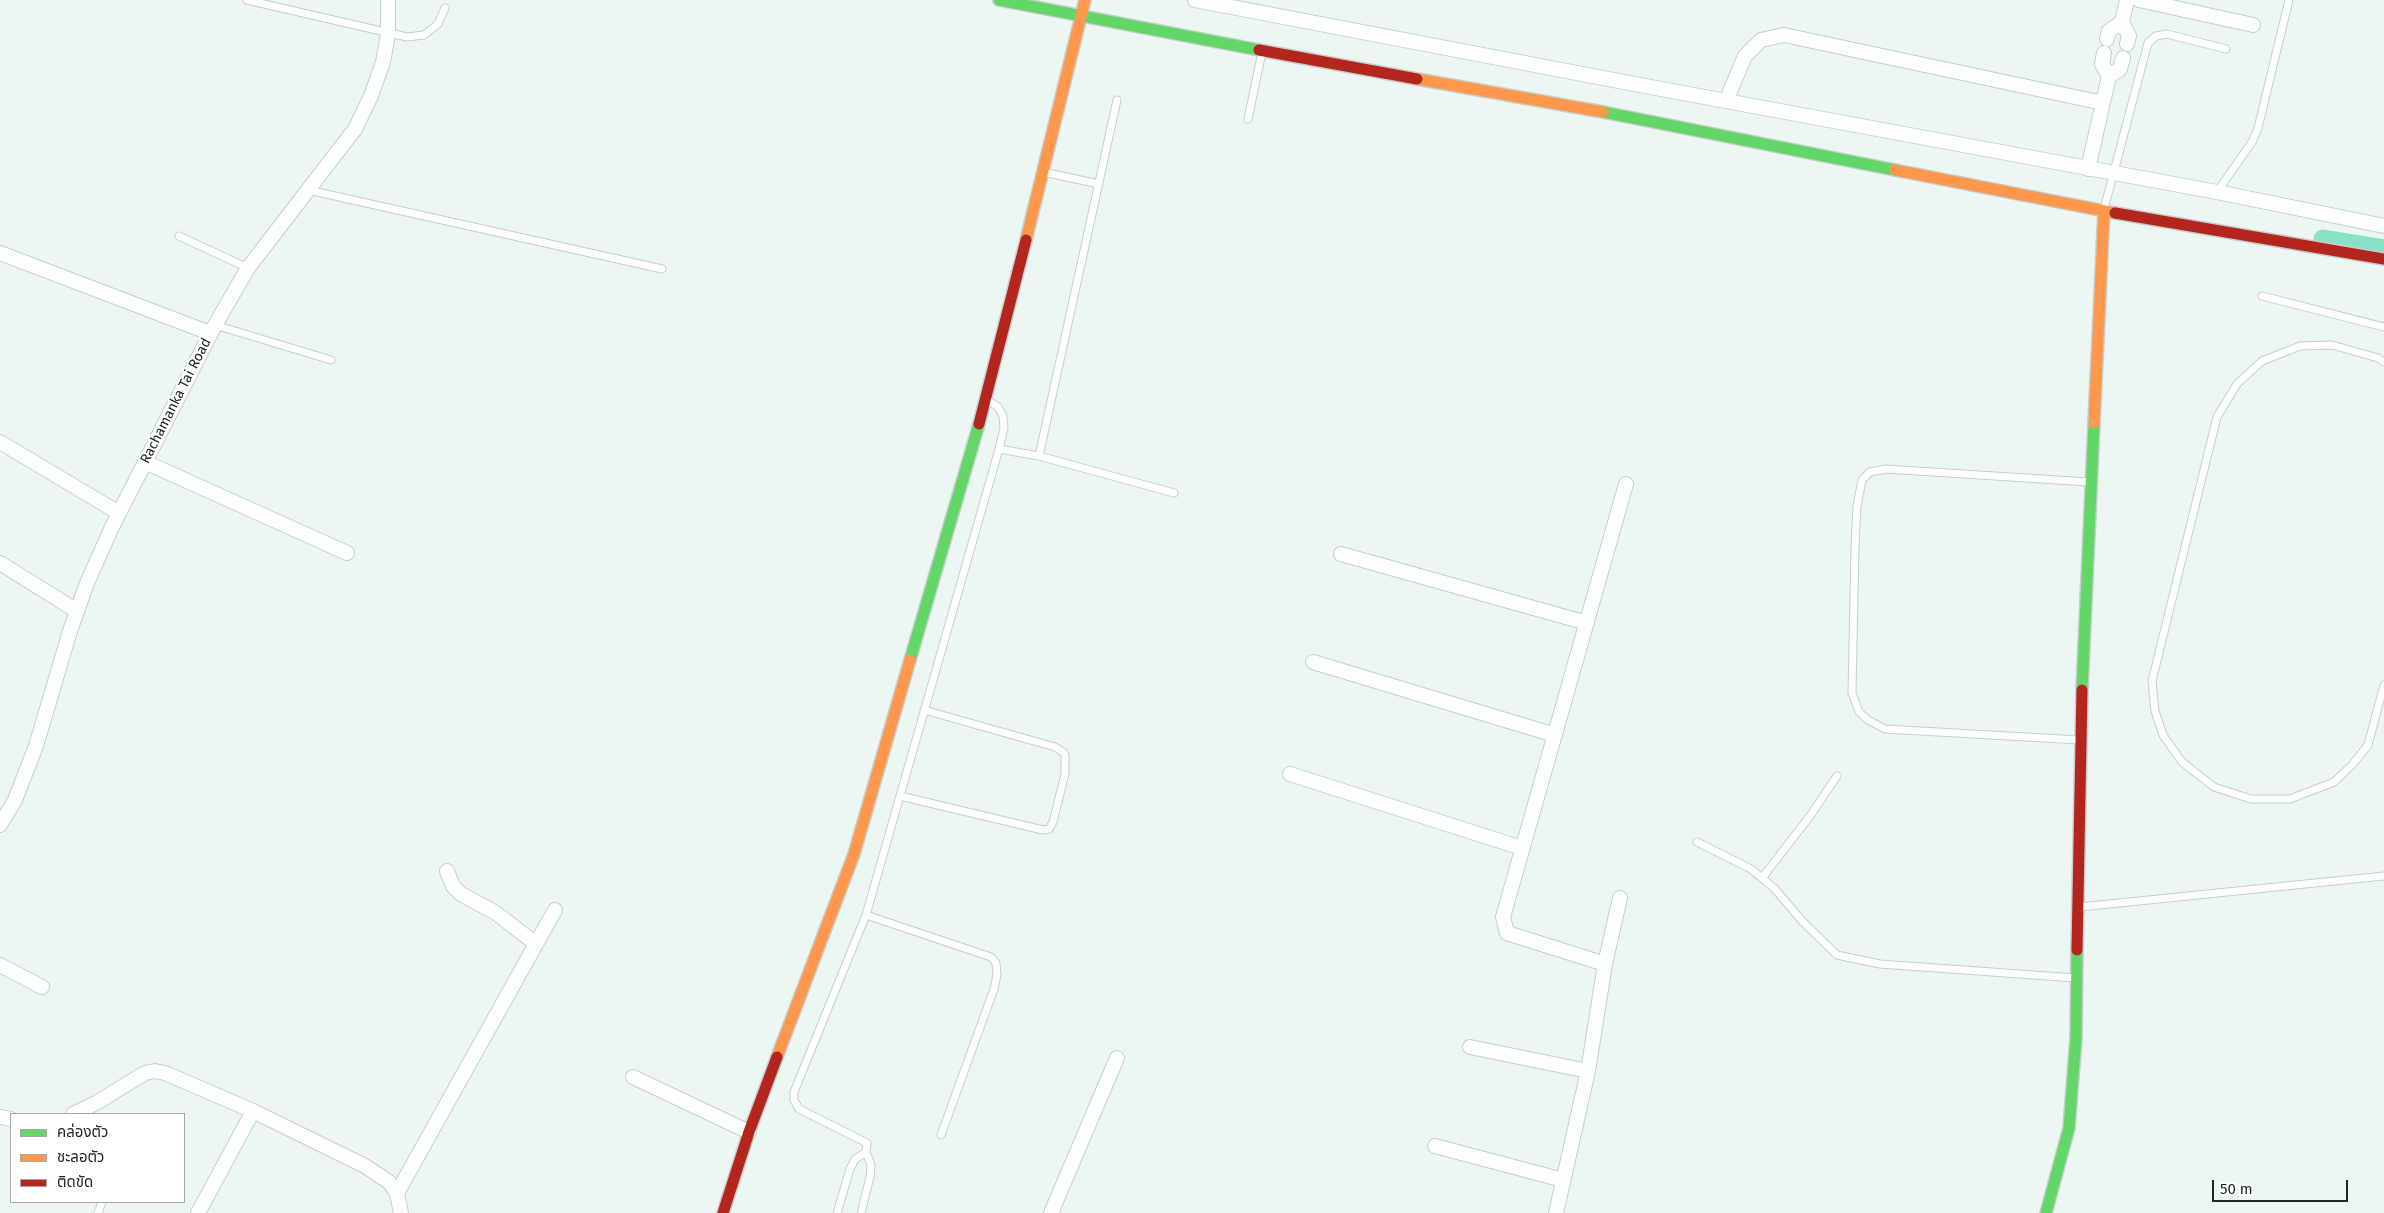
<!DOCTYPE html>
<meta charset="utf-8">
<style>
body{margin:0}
#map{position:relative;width:2384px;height:1213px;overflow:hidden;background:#ecf7f3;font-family:"Fira Sans","Noto Sans Thai",sans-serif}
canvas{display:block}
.legend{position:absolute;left:10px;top:1113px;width:175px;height:90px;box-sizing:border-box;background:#fff;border:1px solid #a6a8a7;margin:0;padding:6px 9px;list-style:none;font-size:15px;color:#202624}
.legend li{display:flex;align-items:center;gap:10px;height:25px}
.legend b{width:25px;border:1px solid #a6a8a7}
.scale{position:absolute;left:2212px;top:1180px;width:136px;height:22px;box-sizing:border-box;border:2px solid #202624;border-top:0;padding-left:6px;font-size:15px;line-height:18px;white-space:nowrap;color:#202624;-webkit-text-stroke:4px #fff;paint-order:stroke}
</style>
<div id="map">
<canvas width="2384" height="1213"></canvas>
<ul class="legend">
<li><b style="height:6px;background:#63d668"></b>คล่องตัว</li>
<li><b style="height:6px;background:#ff974d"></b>ชะลอตัว</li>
<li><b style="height:6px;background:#b3261e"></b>ติดขัด</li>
</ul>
<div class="scale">50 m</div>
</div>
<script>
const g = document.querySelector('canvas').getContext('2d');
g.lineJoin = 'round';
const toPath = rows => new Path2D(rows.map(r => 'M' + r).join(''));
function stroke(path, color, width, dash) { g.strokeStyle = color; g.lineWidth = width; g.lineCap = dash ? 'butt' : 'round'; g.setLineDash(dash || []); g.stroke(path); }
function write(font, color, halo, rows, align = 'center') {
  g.font = font + ' "Fira Sans",sans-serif'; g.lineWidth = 4; g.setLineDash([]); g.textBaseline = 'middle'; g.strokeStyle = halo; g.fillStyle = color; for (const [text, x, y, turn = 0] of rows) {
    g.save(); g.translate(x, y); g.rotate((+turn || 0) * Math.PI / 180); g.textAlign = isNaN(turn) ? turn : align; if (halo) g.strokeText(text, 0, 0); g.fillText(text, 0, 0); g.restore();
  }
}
stroke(toPath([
 [2323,239,2384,249]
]), '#89e1c7', 19);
const lane = toPath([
 [247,0,407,37,424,35,438,24,445,8],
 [1248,119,1262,52],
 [1043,172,1099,184],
 [308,190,662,269],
 [2217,192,2252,142,2258,128,2289,0],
 [2104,209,2148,43,2156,36,2167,34,2226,49],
 [179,236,248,268],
 [2262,296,2384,327],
 [215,325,331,360],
 [2384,362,2378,358,2332,345,2300,346,2262,361,2237,384,2217,417,2152,681,2155,711,2163,735,2182,762,2214,787,2251,799,2290,799,2334,782,2352,765,2368,745,2384,685],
 [999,449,1039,456,1117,100],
 [1039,456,1174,493],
 [2079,740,1885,729,1868,720,1859,712,1852,693,1855,547,1857,506,1862,480,1870,472,1886,469,2088,482],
 [900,796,1043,830,1049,829,1053,822,1065,774,1065,755,1063,752,1055,747,924,710],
 [1697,842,1751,869,1774,888,1803,922,1837,955,1880,964,2075,978],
 [1762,878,1810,816,1837,776],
 [2080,907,2384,876],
 [941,1135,994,989,997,975,996,963,991,957,866,915,999,449,1004,428,1003,416,998,407,987,400],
 [98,1213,102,1202],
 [837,1213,850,1169,855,1159,866,1152,867,1143,799,1109,794,1100,794,1092,866,915],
 [861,1213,870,1177,871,1165,866,1152]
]);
const street = toPath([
 [1195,0,1629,83,2217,192,2384,226],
 [2127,0,2122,22,2129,36,2127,44],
 [2139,0,2253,25],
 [2107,39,2109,31,2122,22],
 [2109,76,2120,69,2123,58],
 [1726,101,1745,56,1761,40,1784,35,2103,103],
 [2088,169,2109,76,2102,64,2104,53],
 [0,253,210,333],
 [0,442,119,513],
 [145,462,347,553],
 [1341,554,1587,623],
 [0,563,77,611],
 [1313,662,1555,735],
 [1290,774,1522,848],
 [0,825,15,800,36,746,70,631,87,583,112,527,215,325,248,268,355,129,371,96,383,62,388,34,388,0],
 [447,871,453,886,461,894,496,913,536,944],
 [1605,964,1620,898],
 [0,965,42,987],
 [1470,1047,1588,1071],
 [633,1077,749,1132],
 [73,1114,96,1103,145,1073,155,1071,165,1073,253,1111,365,1166,389,1182,397,1193,401,1213],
 [0,1117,11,1119],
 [1435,1146,1563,1180],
 [397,1193,555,910],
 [198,1213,253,1111],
 [1051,1213,1117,1058],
 [1556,1213,1588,1071,1605,964,1507,933,1503,917,1626,484]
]);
const fast = toPath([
 [999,0,1259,50],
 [1603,112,1895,170],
 [910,660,979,424],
 [2082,690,2094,423],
 [2046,1213,2069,1128,2076,1038,2077,950]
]);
const slow = toPath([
 [1417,79,1603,112],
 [1895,170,2115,213],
 [1026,240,1085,0],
 [2094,423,2104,211],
 [777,1057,854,854,910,660]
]);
const jam = toPath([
 [1259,50,1417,79],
 [2115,213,2384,259],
 [979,424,1026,240],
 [2077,950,2082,690],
 [723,1213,749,1132,777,1057]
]);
stroke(lane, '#c7cfcc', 9);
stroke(street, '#c7cfcc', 16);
stroke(fast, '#c7cfcc', 14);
stroke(slow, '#c7cfcc', 14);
stroke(jam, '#c7cfcc', 14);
stroke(lane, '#fcfefd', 7);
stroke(street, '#fcfefd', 14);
stroke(fast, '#63d668', 11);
stroke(slow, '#ff974d', 11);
stroke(jam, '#b3261e', 11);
write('14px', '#202624', '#fff', [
 ["Rachamanka Tai Road",176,401,-63]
]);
</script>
